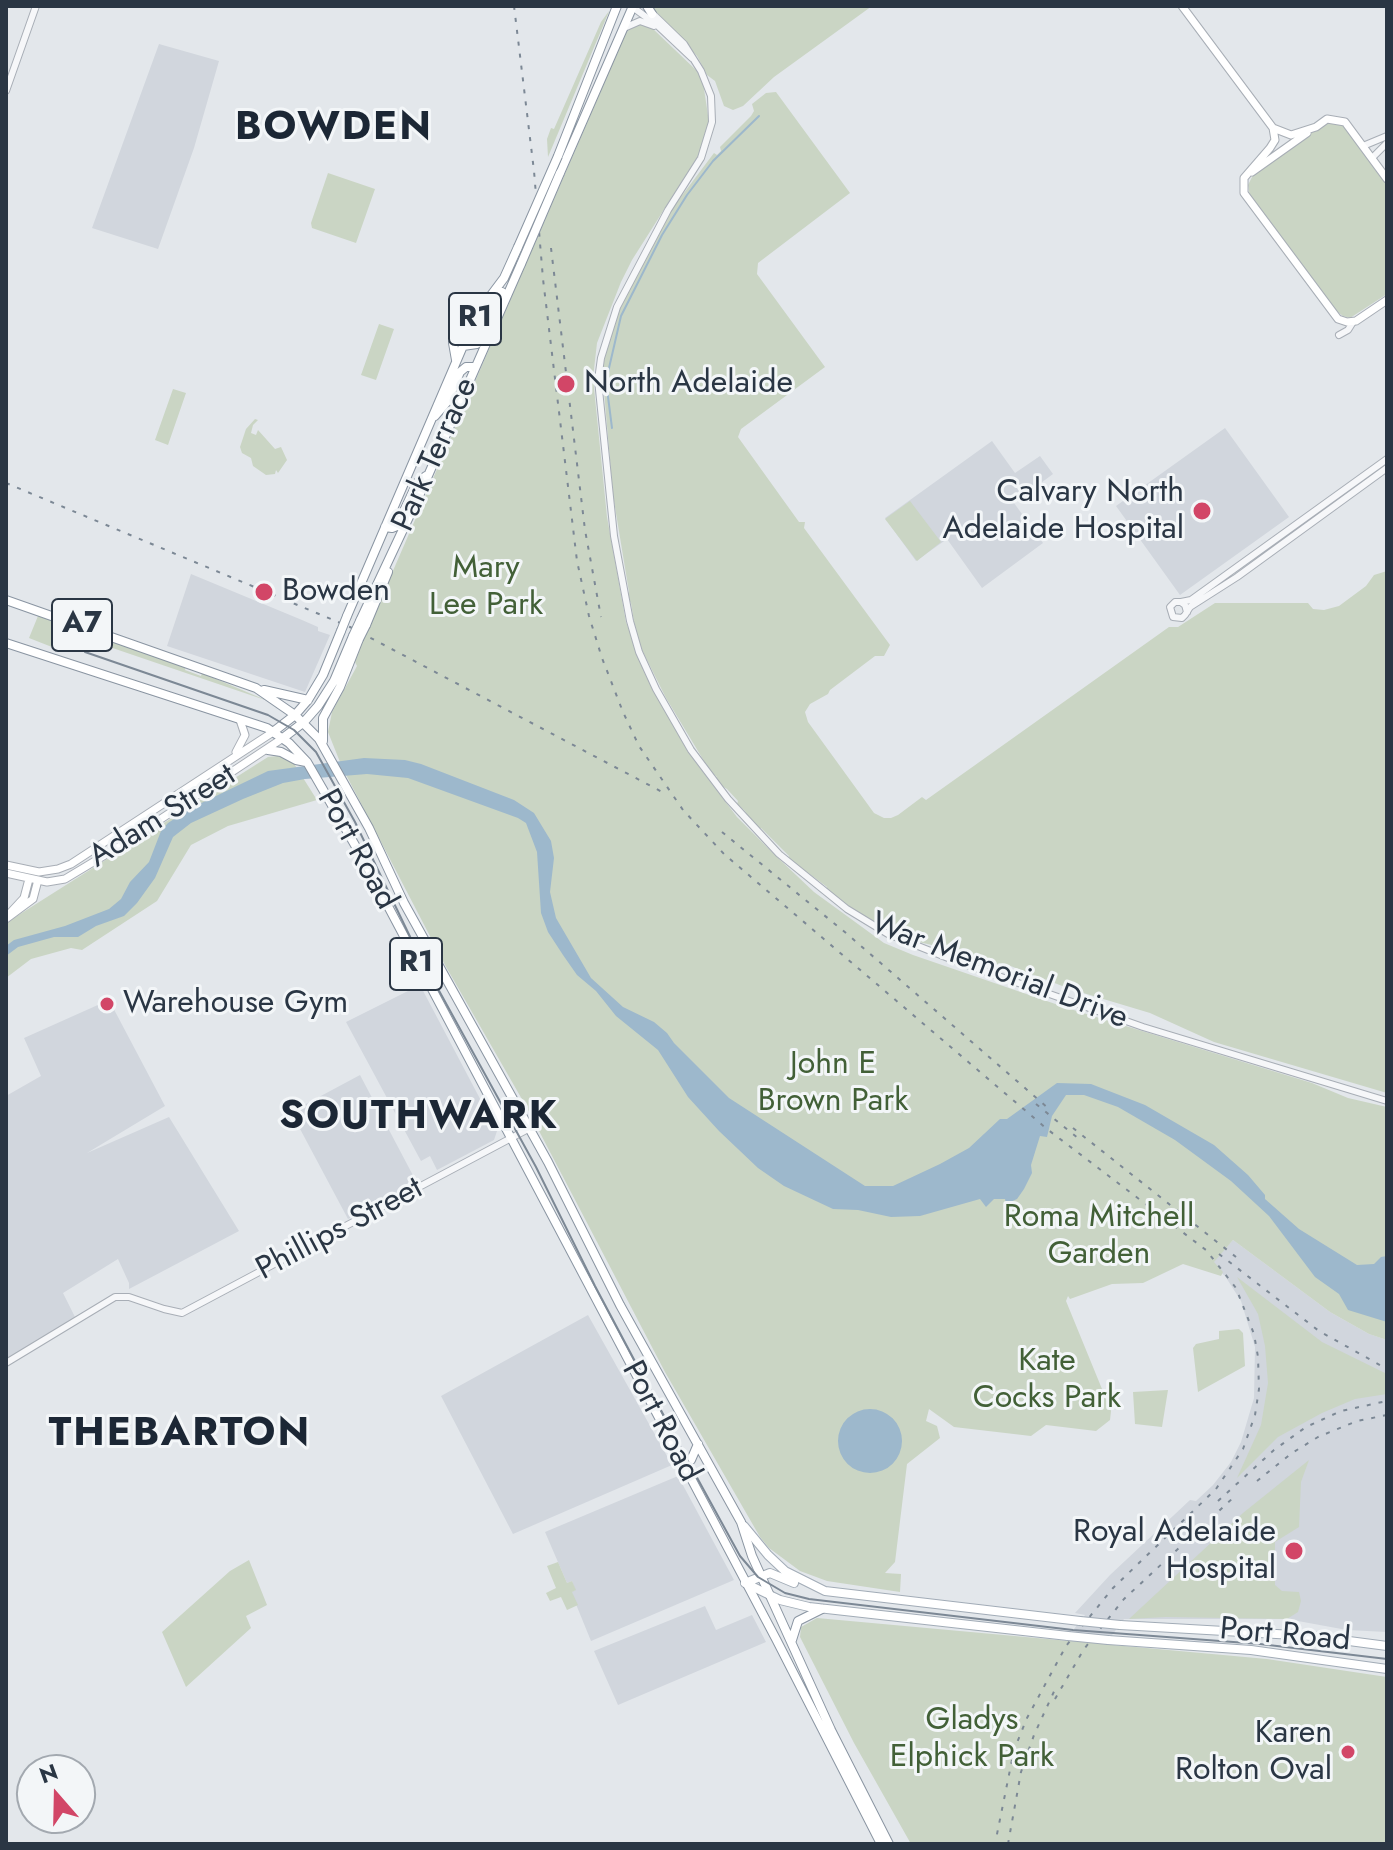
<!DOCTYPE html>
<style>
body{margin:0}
#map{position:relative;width:1393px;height:1850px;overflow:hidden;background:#e3e7eb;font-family:Jost,sans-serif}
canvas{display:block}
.frame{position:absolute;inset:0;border:8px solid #2a3644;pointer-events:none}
.north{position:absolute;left:16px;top:1754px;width:80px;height:80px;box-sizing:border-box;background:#f3f6f8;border:2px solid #a3a9b0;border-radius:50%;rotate:340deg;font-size:22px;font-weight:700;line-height:32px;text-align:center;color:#2a3644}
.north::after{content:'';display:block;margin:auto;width:28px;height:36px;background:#d24667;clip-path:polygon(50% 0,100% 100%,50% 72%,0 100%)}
</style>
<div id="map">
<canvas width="1393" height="1850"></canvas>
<div class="frame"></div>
<div class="north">N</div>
</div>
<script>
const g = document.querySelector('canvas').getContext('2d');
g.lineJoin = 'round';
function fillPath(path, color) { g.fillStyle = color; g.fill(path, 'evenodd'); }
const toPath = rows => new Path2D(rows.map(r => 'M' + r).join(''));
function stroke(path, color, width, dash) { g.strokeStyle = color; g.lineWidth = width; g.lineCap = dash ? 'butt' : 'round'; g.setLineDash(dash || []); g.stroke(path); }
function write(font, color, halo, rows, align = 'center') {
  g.font = font + ' Jost,sans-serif'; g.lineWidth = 6; g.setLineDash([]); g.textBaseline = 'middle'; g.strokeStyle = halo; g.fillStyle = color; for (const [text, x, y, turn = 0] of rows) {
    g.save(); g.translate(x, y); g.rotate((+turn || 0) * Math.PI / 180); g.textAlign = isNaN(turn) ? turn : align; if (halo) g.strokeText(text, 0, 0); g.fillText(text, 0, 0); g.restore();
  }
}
fillPath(toPath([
 [159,44,219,61,194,148,158,249,92,228],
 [1225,428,1289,517,1180,595,1116,506],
 [992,441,1015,473,1040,456,1053,474,1014,503,1043,543,982,588,947,539,916,561,885,518],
 [191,574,302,620,318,627,318,631,330,635,305,692,167,646],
 [420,985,497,1131,494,1140,437,1170,430,1156,421,1161,346,1022],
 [109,1000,165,1106,87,1153,169,1117,239,1231,129,1289,129,1283,118,1259,63,1293,76,1319,6,1363,6,1096,41,1076,24,1038],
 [360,1075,417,1183,348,1219,291,1112],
 [1233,1240,1330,1312,1369,1334,1387,1340,1387,1632,1347,1630,1287,1619,1124,1619,1104,1646,990,1844,1063,1643,1085,1615,1075,1613,1110,1575,1190,1500,1196,1501,1213,1485,1231,1462,1241,1442,1254,1398,1255,1347,1241,1301,1225,1276,1211,1264],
 [588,1315,672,1465,513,1534,441,1396],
 [678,1476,734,1580,591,1641,571,1592,575,1590,572,1581,567,1583,545,1532],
 [705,1606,716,1630,752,1615,766,1642,618,1705,594,1651]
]), '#d1d6dd');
fillPath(toPath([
 [650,6,872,6,774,77,743,106,733,110,724,106,715,81,707,75,697,56],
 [609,11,608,14,548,157,547,139,551,128,554,129,601,22],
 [642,24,651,27,696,70,703,82,709,122,698,156,632,260,621,282,597,343,593,378,607,517,626,622,645,672,688,752,737,817,777,857,814,892,884,943,913,955,1067,1008,1312,1083,1348,1098,1387,1107,1387,1340,1369,1334,1330,1312,1233,1240,1214,1262,1223,1272,1221,1276,1183,1264,1143,1283,1112,1284,1070,1299,1068,1296,1066,1301,1111,1411,1110,1420,1096,1431,1046,1425,1031,1436,954,1427,929,1409,926,1421,937,1426,940,1438,907,1464,895,1562,885,1573,901,1574,900,1592,827,1581,800,1571,769,1548,760,1537,665,1372,527,1108,445,965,342,767,328,732,332,712,357,666,355,662,363,640,626,33,631,27],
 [776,92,850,193,758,263,757,274,825,367,741,429,738,437,799,522,805,522,804,528,890,645,884,656,875,656,830,690,828,694,810,704,805,712,808,722,874,813,884,818,891,818,898,815,922,797,926,800,1169,627,1178,627,1215,603,1308,603,1313,609,1324,610,1339,606,1366,586,1374,575,1387,571,1387,1093,1214,1042,1150,1013,1070,989,1008,965,999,963,991,969,984,964,943,949,935,950,932,945,914,941,908,937,905,930,879,920,868,922,824,894,827,887,788,858,789,856,761,828,759,830,749,822,745,811,737,804,738,801,727,789,717,783,714,777,717,777,710,771,666,698,641,648,635,628,631,603,626,596,629,592,613,495,602,368,613,324,627,294,674,206,714,153,717,155,721,151,720,147,751,116,754,111,752,104,766,93],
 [1329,121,1345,125,1387,185,1387,294,1350,318,1343,316,1334,309,1250,196,1248,185,1255,171],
 [328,173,375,189,356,243,312,228,311,223],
 [379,324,394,329,376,380,361,375],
 [173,389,186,393,168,445,155,440],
 [255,419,258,420,253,425,251,433,256,435,258,430,275,449,281,447,287,460,278,473,276,470,275,474,266,475,253,466,251,458,242,453,240,447,246,429],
 [910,501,941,542,917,561,885,519],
 [38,616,72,627,70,633,59,629,57,632,67,638,55,636,54,640,61,642,60,646,64,649,57,649,29,638],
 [91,634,186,666,185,670,201,676,202,673,268,701,92,641,88,643],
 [278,756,293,762,317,800,228,826,191,845,157,901,82,950,71,948,31,959,6,978,6,923,268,757],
 [1237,1277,1322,1342,1387,1374,1387,1394,1355,1399,1322,1413,1278,1437,1237,1478,1261,1425,1268,1383,1265,1346,1258,1314],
 [1239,1329,1243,1333,1245,1366,1198,1392,1193,1348,1196,1344,1219,1339,1219,1331],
 [1168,1390,1162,1427,1135,1424,1133,1392],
 [1309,1460,1301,1482,1299,1527,1275,1542,1275,1585,1282,1591,1299,1592,1301,1601,1298,1612,1287,1619,1166,1617,1129,1619,1243,1513],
 [249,1560,267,1605,246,1616,251,1628,186,1687,162,1632,230,1571],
 [558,1562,567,1583,572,1581,576,1590,572,1592,578,1605,567,1610,561,1597,550,1601,546,1593,556,1588,547,1566],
 [817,1618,1267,1659,1387,1677,1387,1844,911,1844,854,1743,800,1637,801,1627]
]), '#cad5c4');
fillPath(toPath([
 [364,758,405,760,421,764,514,800,534,813,551,841,554,858,550,892,556,918,591,978,623,1007,654,1022,667,1033,674,1043,729,1098,865,1186,893,1186,940,1164,969,1148,1000,1119,1007,1119,1057,1083,1091,1084,1145,1105,1214,1145,1248,1175,1265,1195,1265,1199,1299,1229,1357,1265,1374,1264,1381,1257,1387,1256,1387,1322,1348,1310,1339,1294,1315,1277,1269,1216,1231,1181,1175,1140,1118,1107,1084,1095,1066,1095,1052,1116,1047,1137,1040,1136,1031,1165,1032,1173,1024,1189,1017,1199,1006,1204,1005,1199,994,1199,986,1207,980,1199,920,1216,891,1217,858,1210,833,1209,784,1186,758,1168,719,1131,688,1097,658,1050,616,1016,596,991,577,975,563,955,548,932,541,913,537,852,526,823,518,818,408,778,367,774,305,779,283,783,243,799,191,823,173,837,155,878,137,903,124,916,96,926,78,937,54,937,18,947,6,956,6,946,14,940,65,926,109,909,121,899,130,882,149,862,161,831,168,823,191,808,268,771],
 '838 1441a32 32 0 1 1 64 0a32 32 0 1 1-64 0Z'
]), '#9db8cc');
stroke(toPath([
 [612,428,606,381,621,316,662,235,687,195,713,161,759,116]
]), '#9db8cc', 2);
const tertiary = toPath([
 [631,6,657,25,692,58],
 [652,13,684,44,701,71,711,96,712,122,701,158,668,210,617,307,601,358,598,380,614,536,630,621,639,652,656,689,691,750,728,799,779,854,847,909,888,934,953,960,1143,1027,1387,1101],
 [624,28,640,21,654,26],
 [6,91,36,6],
 [1363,146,1387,136],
 [1372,158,1387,143],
 [1339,335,1348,330,1353,322],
 [1181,602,1191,600,1387,459],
 [1187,612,1185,605,1181,602,1175,602,1170,607,1173,617,1182,618,1185,615,1190,607,1237,577,1387,468],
 [6,1363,115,1297,129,1297,164,1309,182,1313,530,1128]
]);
const secondary = toPath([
 [1182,6,1273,128,1291,135,1316,127,1327,119,1345,122,1387,179],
 [1273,128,1275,140,1270,148,1244,178,1244,193,1338,319,1347,322,1356,321,1387,300],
 [1252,172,1307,133],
 [236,752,245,735,240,720],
 [6,865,39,872,58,869,71,864,273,732],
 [6,873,47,882,65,879,120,846,283,738],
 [11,912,24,898,29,879],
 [6,919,33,899,38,880]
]);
const primary = toPath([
 [744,1526,768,1555,785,1571,825,1591,1080,1621],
 [745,1583,780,1600,809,1607,1068,1636],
 [745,1583,770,1573,794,1583],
 [1120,1625,1311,1636,1387,1646],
 [1108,1640,1251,1650,1387,1669]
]);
const trunk = toPath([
 [647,6,652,14],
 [558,156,617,6],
 [560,173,633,6],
 [453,343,456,360],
 [463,346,477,344,482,337,502,292],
 [435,416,447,402,460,372,466,367,475,367],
 [385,527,392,528,397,526,417,483,426,476],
 [6,600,256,688,295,715,319,739,369,828,404,903,548,1162,620,1305,741,1522,752,1556,831,1730,889,1844],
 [347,616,469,332,480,310,504,278,518,247],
 [360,621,423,487,521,264],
 [366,625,388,572],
 [6,643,267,728,289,743,307,762,363,859,511,1138,776,1639,881,1844],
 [264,690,308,700],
 [273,732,295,715,308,700,323,675,341,631],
 [283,738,304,722,318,706,334,681,353,636],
 [323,741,323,718,340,687,359,639],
 [268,750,281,752,296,760,306,762],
 [683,1466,691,1460,698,1444],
 [792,1640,798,1621,822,1609]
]);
stroke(tertiary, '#a8aeb6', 8);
stroke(secondary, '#a8aeb6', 9);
stroke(primary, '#a2acb7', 10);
stroke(trunk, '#8a95a2', 10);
stroke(tertiary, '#f6f7f9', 6);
stroke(secondary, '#fff', 7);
stroke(primary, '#fff', 8);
stroke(trunk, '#fff', 8);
stroke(toPath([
 [85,652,268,715,294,730,316,752,355,822,415,947,536,1167,595,1286,689,1463,740,1556,758,1577,785,1593,809,1599,1073,1630,1260,1644,1387,1659]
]), '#7c8895', 2);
stroke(toPath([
 [514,6,534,171,543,279,577,561,589,616,602,658,623,712,639,746,683,810,724,854,1047,1129,1206,1250,1236,1288,1254,1334,1258,1357,1259,1389,1255,1415,1243,1449,1216,1489,1113,1588,1066,1646,1027,1718,1014,1750,995,1844],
 [551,248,585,530,601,617],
 [6,483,350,627,666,794],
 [722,832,846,933,1048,1108],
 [1036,1104,1079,1139],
 [1073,1128,1236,1257],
 [1219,1254,1319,1331,1387,1369],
 [1257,1481,1292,1453,1318,1437,1357,1421,1387,1415],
 [1218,1501,1274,1450,1306,1427,1341,1411,1387,1401],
 [1055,1699,1084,1649,1124,1599,1234,1497],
 [1008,1844,1021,1772,1034,1735,1057,1685]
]), '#7c8895', 2, [4, 8]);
const primaryBridge = toPath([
 [1080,1621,1120,1625],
 [1068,1636,1108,1640]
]);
const trunkBridge = toPath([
 [518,247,558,156],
 [521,264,560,173],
 [341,631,347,616],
 [353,636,360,621],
 [359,639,366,625]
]);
stroke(primaryBridge, '#a2acb7', 10, []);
stroke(trunkBridge, '#8a95a2', 10, []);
stroke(primaryBridge, '#fff', 8);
stroke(trunkBridge, '#fff', 8);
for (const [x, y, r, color] of [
 [566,384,10,"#d24667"],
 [1202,511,10,"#d24667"],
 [264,592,10,"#d24667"],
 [107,1004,8,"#d24667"],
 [1294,1551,10,"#d24667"],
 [1348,1752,8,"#d24667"]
]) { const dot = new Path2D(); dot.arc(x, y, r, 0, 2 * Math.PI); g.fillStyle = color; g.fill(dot); stroke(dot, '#f3f6f8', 3); }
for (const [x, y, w] of [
 [475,319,52],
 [82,625,60],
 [416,964,52]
]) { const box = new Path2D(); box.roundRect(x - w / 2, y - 26, w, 52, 6); g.fillStyle = '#f3f6f8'; g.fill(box); stroke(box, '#2a3644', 2); }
write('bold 30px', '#2a3644', null, [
 ["R1",475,319],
 ["A7",82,625],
 ["R1",416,964]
]);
write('32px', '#2a3644', '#f3f6f8', [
 ["North Adelaide",584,384],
 ["Calvary North",1184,493,"right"],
 ["Adelaide Hospital",1184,530,"right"],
 ["Bowden",282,592],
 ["Warehouse Gym",123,1004],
 ["Royal Adelaide",1276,1533,"right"],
 ["Hospital",1276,1570,"right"],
 ["Karen",1332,1734,"right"],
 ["Rolton Oval",1332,1771,"right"]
], 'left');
write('32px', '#2a3644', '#f3f6f8', [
 ["Park Terrace",436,455,-66],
 ["Adam Street",163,817,-32],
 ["Port Road",356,850,61],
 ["War Memorial Drive",999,972,21],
 ["Phillips Street",340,1230,-28],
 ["Port Road",660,1422,62],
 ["Port Road",1285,1636,5]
]);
write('32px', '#426037', '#f3f6f8', [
 ["Mary",486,569],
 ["Lee Park",486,606],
 ["John E",833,1065],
 ["Brown Park",833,1102],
 ["Roma Mitchell",1099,1218],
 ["Garden",1099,1255],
 ["Kate",1047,1362],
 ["Cocks Park",1047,1399],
 ["Gladys",972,1721],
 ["Elphick Park",972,1758]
]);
g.letterSpacing = '2px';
write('bold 40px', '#1c2735', '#f3f6f8', [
 ["BOWDEN",334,129],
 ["SOUTHWARK",419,1118],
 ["THEBARTON",180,1435]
]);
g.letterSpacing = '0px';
</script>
